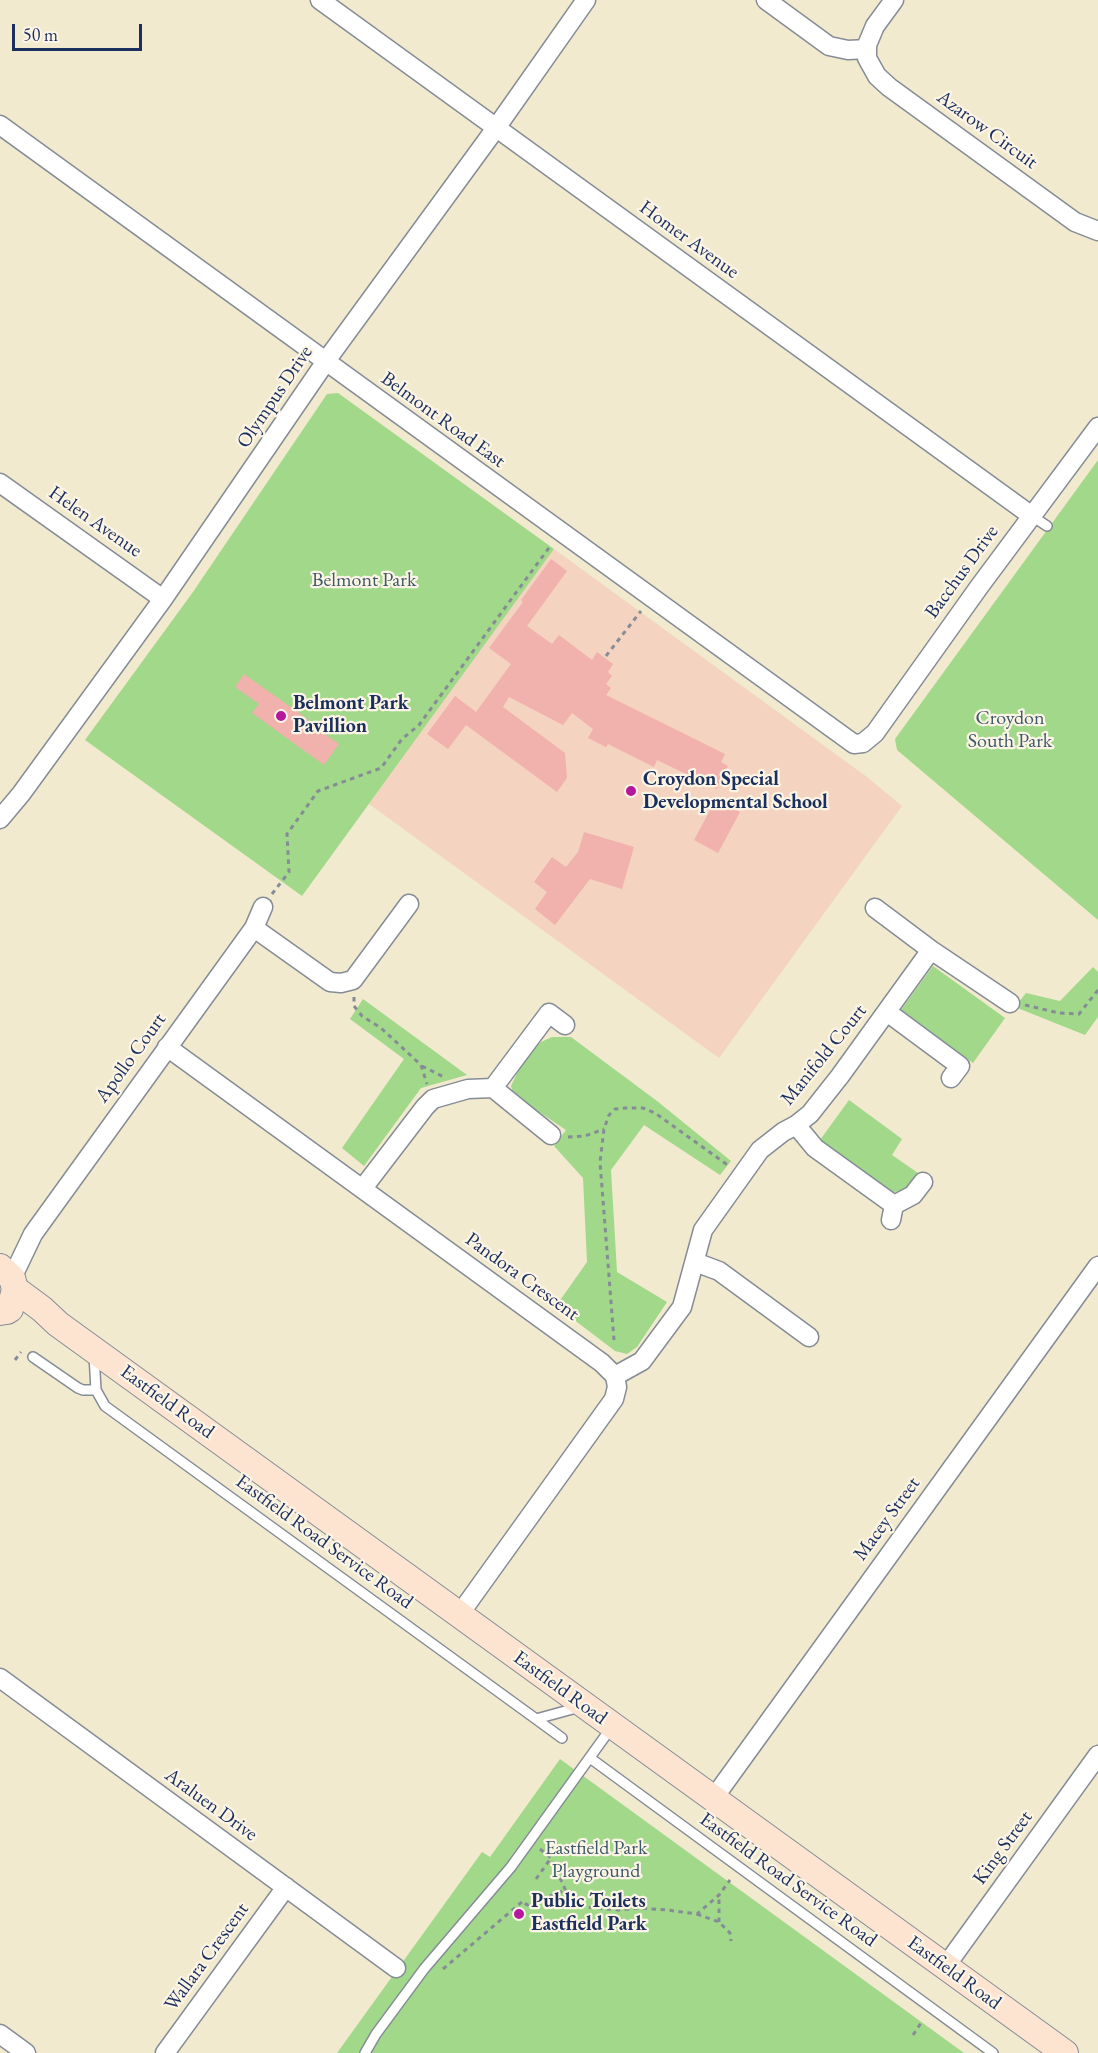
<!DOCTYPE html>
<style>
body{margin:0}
#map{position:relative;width:1098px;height:2053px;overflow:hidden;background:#f1eacf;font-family:"EB Garamond",serif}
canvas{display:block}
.scale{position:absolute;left:12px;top:24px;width:130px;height:27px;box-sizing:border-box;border:3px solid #1b2f5e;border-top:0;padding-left:8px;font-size:18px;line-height:21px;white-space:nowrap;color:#1b2f5e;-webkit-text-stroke:4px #fcf5e5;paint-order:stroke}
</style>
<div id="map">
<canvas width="1098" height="2053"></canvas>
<div class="scale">50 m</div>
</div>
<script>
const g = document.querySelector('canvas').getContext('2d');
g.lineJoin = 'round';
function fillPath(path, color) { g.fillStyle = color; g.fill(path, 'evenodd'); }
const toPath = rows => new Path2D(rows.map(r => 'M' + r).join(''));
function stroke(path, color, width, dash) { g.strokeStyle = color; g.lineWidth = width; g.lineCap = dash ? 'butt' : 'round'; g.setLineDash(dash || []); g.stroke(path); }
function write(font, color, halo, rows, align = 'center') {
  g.font = font + ' "EB Garamond",serif'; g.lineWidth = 4.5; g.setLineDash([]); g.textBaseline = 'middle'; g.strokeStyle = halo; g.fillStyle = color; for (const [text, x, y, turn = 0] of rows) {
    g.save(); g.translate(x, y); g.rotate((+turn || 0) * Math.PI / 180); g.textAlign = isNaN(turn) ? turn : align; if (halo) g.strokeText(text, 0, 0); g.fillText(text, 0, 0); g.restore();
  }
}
fillPath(toPath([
 [554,549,867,777,902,806,719,1058,369,804]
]), '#f4d3c0');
fillPath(toPath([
 [338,393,554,549,302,896,85,740,193,592,327,394],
 [1098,460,1098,920,897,750,895,739],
 [933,966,1005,1018,973,1063,901,1010],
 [1093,967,1098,972,1098,1017,1085,1035,1015,1007,1026,993,1060,1001],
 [363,999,467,1075,421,1088,364,1166,342,1148,404,1059,350,1019],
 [552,1037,571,1037,657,1101,731,1161,720,1175,644,1125,611,1170,617,1272,667,1302,637,1347,627,1354,615,1351,556,1306,587,1262,583,1178,554,1146,566,1130,514,1095,511,1086,522,1063,530,1052,541,1042],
 [849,1100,902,1139,892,1155,918,1173,906,1191,892,1192,820,1140],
 [560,1759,964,2053,337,2053,482,1852,490,1857]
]), '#a1d88a');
fillPath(toPath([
 [551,559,567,571,527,626,552,644,559,635,592,660,597,652,613,664,608,672,612,676,606,684,611,688,606,695,725,754,721,762,728,766,717,789,657,760,654,767,608,744,606,747,588,738,593,729,572,713,563,725,509,697,503,707,565,753,567,778,557,792,466,725,448,749,427,734,455,696,476,712,511,664,489,648,523,602,521,600],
 [244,674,309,720,307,722,339,744,324,765,252,713,259,704,235,687],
 [716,799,740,812,718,853,694,840],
 [584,832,634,847,622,889,590,879,555,925,535,909,547,892,534,882,552,857,566,867,578,852]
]), '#f1b1ad');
const lane = toPath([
 [1032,516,1047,526],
 [94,1355,96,1390,105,1406,536,1719,580,1707],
 [33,1357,78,1388,83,1390,96,1390],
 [536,1719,562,1738],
 [590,1758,993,2053],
 [365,2053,376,2034,424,1969,511,1867,611,1728]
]);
const street = toPath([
 [320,0,1032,516],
 [766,0,829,46,848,50,867,49],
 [894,0,875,26,867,45,867,58,877,76,889,87,1075,222,1098,231],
 [0,125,854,744,863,743,875,733,979,587,1098,427],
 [0,483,163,599],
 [0,819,21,794,163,599,331,354,496,128,586,0],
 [875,908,931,950,1010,1003],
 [254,928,330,982,341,983,353,980,409,904],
 [887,1012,960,1066,951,1078],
 [167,1047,602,1363,615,1376,617,1387,614,1399,459,1615],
 [493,1088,551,1135],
 [796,1125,815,1148,894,1205],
 [363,1188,425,1107,433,1099,468,1089,493,1088,549,1013,565,1025],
 [891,1220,894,1205,913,1195,923,1182],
 [695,1262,719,1271,809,1337],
 [12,1278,33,1234,254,928,263,907],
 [615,1376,642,1361,682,1307,703,1230,760,1150,783,1132,796,1125,810,1114,840,1076,931,950],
 [0,1678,396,1968],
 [713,1799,1098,1266],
 [945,1967,1098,1755],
 [0,2034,26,2053],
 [165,2053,286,1887]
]);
const secondary = toPath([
 [0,1267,12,1278,15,1289,10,1309,7,1311,0,1312],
 [15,1289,42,1309,58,1324,1065,2053]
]);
stroke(lane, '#868c96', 12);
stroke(street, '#868c96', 21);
stroke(secondary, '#868c96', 28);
stroke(toPath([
 [606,656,641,611],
 [272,894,289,872,287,834,318,791,381,768,402,739,419,725,551,545],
 [354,997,354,1006,362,1016,381,1028,421,1065,427,1084],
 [1025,1005,1059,1013,1079,1014,1098,990],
 [422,1066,446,1078],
 [568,1137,585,1136,604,1129],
 [614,1340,600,1162,604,1129,609,1115,615,1109,626,1108,643,1108,655,1113,729,1166],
 [15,1360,21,1352],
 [540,1849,551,1858,570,1900,577,1905,585,1907,619,1910,638,1908,667,1910,697,1914,719,1895,730,1880],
 [536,1879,551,1858],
 [697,1914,719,1922,730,1933,731,1941],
 [719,1922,719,1897],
 [443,1969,523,1901,527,1905,565,1890],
 [913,2035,923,2020]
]), '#868c96', 3, [4.5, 4.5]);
stroke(lane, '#fff', 9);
stroke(street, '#fff', 18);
stroke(secondary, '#fde4d0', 26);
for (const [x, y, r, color] of [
 [281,716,6,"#b5179e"],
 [631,791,6,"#b5179e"],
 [519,1914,6,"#b5179e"]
]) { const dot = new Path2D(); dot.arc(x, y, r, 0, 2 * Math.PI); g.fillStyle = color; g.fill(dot); stroke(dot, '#fcf5e5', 2); }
write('20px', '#1b2f5e', '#fcf5e5', [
 ["Azarow Circuit",987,130,36],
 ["Homer Avenue",689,240,36],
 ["Olympus Drive",275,397,-56],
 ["Belmont Road East",443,420,36],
 ["Helen Avenue",95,522,35],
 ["Bacchus Drive",962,572,-54],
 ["Manifold Court",824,1055,-51],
 ["Apollo Court",131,1058,-54],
 ["Pandora Crescent",522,1277,36],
 ["Eastfield Road",167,1402,36],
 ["Macey Street",887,1519,-54],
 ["Eastfield Road Service Road",324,1542,36],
 ["Eastfield Road",560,1688,36],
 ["Araluen Drive",211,1805,36],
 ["King Street",1003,1848,-54],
 ["Eastfield Road Service Road",788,1880,36],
 ["Wallara Crescent",207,1957,-54],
 ["Eastfield Road",954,1973,36]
]);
write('20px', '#3c5969', '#fcf5e5', [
 ["Belmont Park",364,581],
 ["Croydon",1010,719],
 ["South Park",1010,742],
 ["Eastfield Park",596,1849],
 ["Playground",596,1872]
]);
write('bold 20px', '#1b2f5e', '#fcf5e5', [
 ["Belmont Park",293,704],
 ["Pavillion",293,727],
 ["Croydon Special",643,780],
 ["Developmental School",643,803],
 ["Public Toilets",531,1902],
 ["Eastfield Park",531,1925]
], 'left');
</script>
